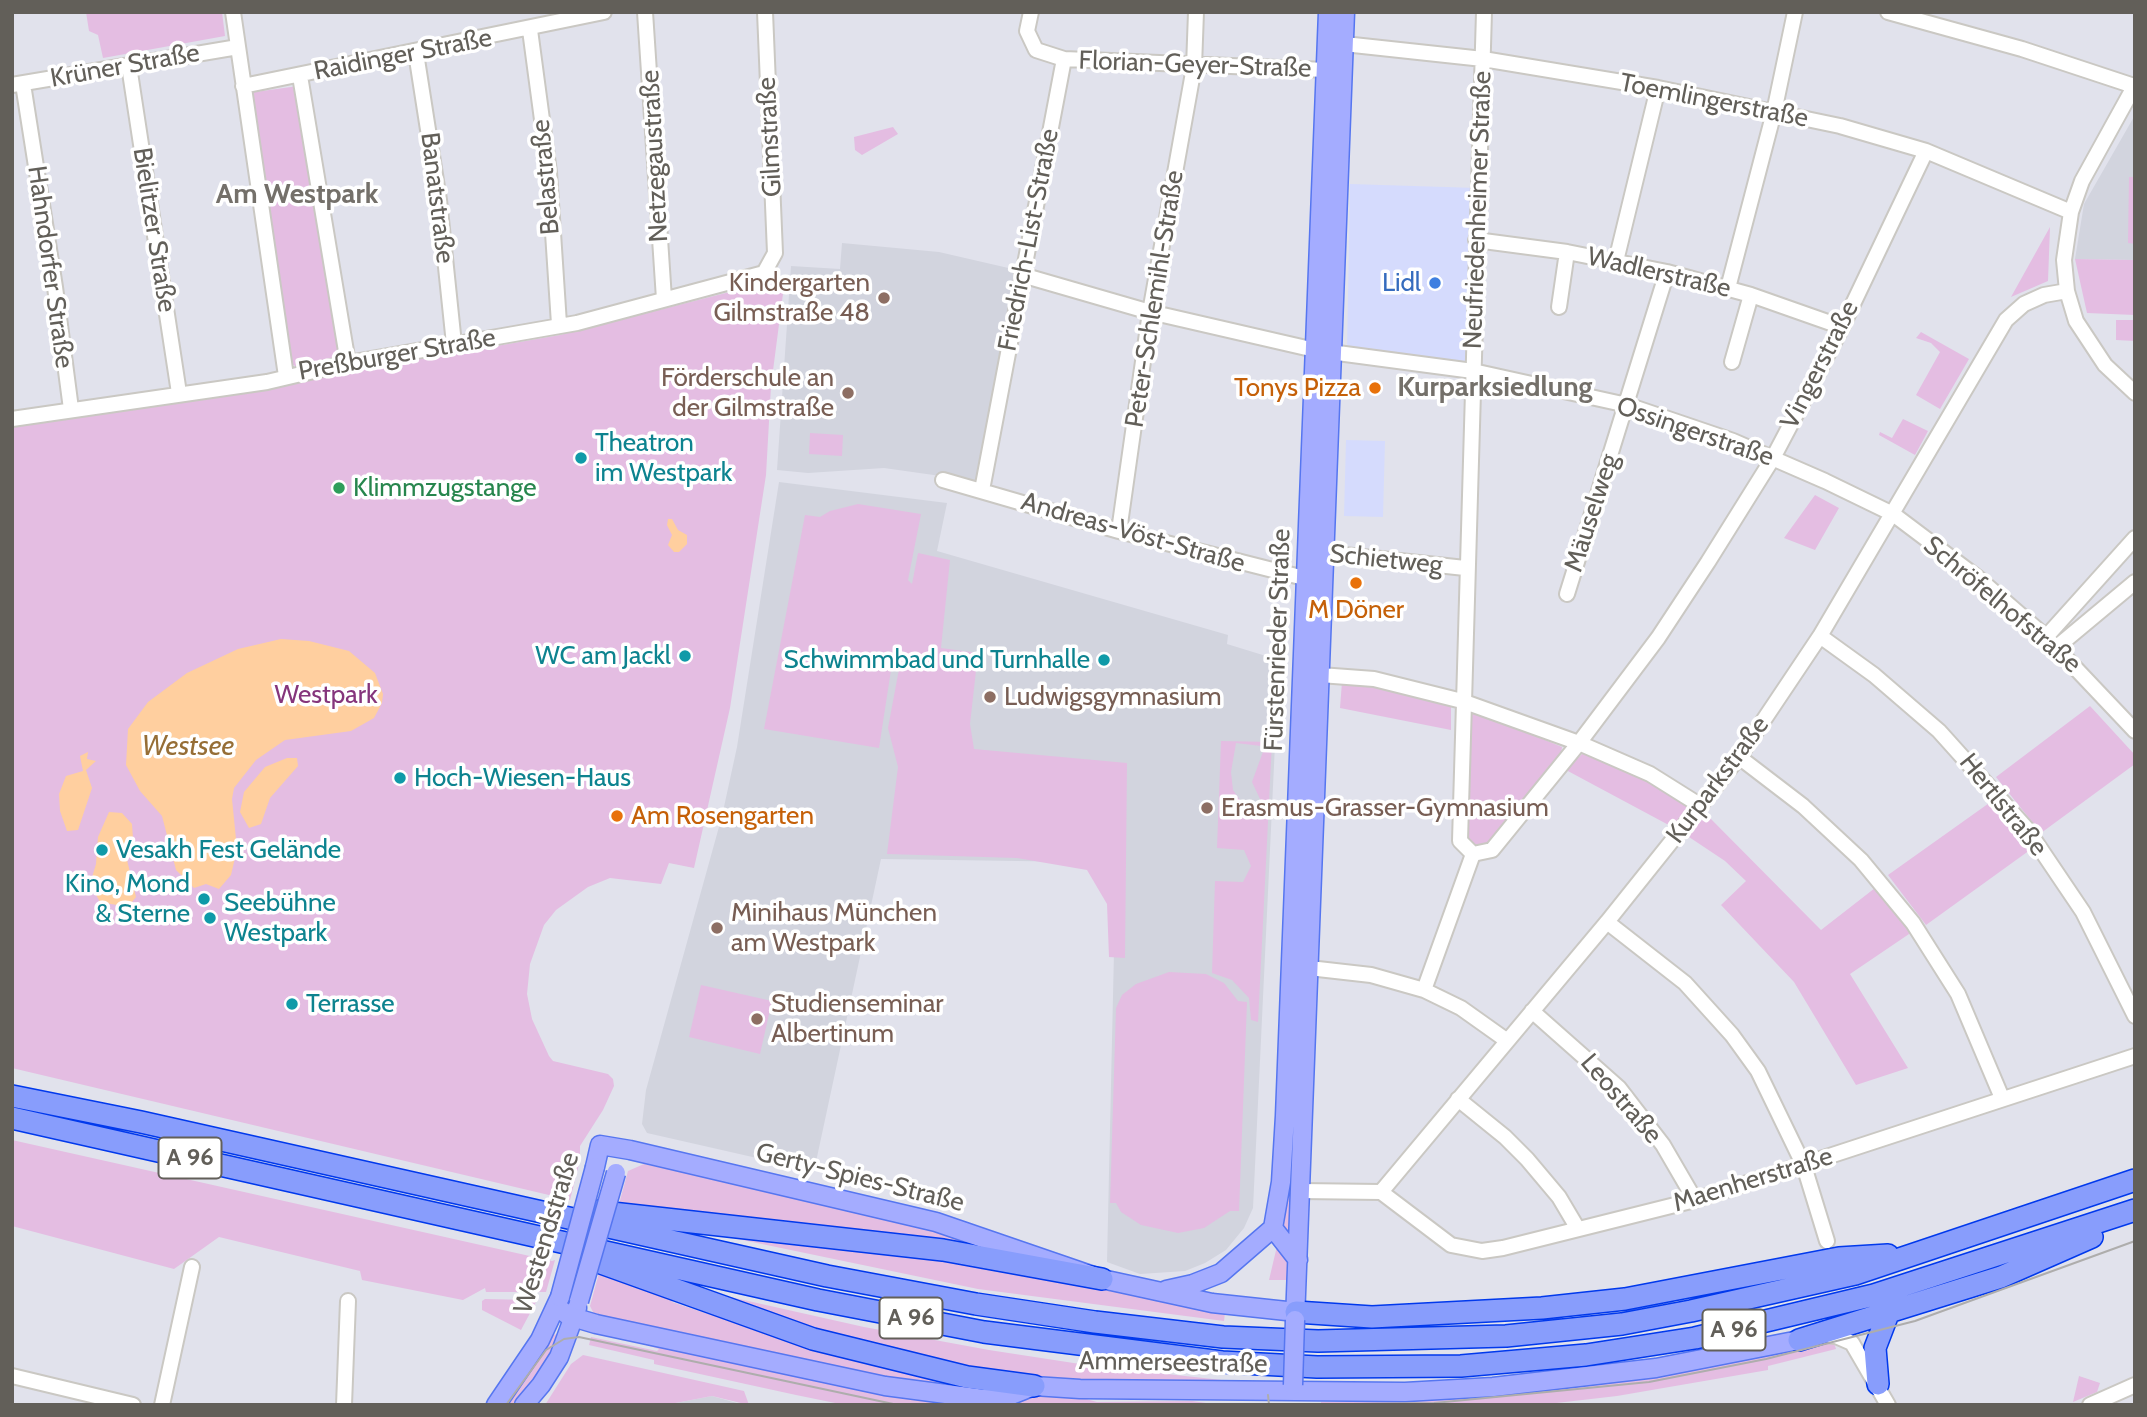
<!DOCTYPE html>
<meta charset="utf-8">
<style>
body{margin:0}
#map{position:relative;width:2147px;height:1417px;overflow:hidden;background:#e1e2ec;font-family:Cabin,sans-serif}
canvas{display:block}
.frame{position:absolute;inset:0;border:14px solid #625f59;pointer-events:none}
</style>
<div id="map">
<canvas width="2147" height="1417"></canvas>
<div class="frame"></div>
</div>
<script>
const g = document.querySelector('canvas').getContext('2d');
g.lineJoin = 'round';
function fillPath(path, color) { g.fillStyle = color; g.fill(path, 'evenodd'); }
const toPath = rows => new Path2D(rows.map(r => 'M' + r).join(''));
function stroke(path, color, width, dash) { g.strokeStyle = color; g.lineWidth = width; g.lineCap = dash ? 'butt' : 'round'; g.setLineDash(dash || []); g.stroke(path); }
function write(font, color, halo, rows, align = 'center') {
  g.font = font + ' Cabin,sans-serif'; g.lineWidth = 7; g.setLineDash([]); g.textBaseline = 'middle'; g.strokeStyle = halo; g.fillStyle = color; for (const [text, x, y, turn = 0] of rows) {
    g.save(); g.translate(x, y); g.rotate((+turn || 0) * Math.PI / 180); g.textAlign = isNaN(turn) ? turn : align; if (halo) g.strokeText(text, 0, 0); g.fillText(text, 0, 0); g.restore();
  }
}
fillPath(toPath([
 [1350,184,1477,188,1471,365,1347,351],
 [1346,440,1385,441,1383,517,1344,516]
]), '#d5dbfd');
fillPath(toPath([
 [2135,115,2135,260,2075,259,2084,204],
 [842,243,939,252,1017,270,976,481,884,468,808,473,777,470,791,266,840,269],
 [779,482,947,503,937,551,1228,635,1227,644,1279,660,1253,1208,1244,1228,1226,1250,1205,1263,1185,1271,1140,1274,1107,1262,1115,907,1086,862,881,859,814,1171,647,1133,642,1124,646,1090,722,816,737,747],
 [712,1396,744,1405,665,1405]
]), '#d2d4de');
fillPath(toPath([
 [86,12,222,12,225,36,103,58,98,35,89,31],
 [298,86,340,352,336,361,302,370,290,363,248,93],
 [893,127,898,134,862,155,855,150,854,137],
 [2129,177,2135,177,2135,244,2128,243],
 [2050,227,2048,281,2011,297],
 [2075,259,2135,260,2135,315,2087,313],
 [785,278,771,386,766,475,730,708,694,868,669,863,661,884,610,878,588,887,556,910,544,925,530,964,527,994,532,1019,549,1056,553,1061,608,1074,613,1079,614,1086,603,1110,580,1146,580,1160,570,1200,12,1068,12,426,213,395,560,335],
 [2116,320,2135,320,2135,341,2116,340],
 [1921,332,1969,359,1940,409,1916,395,1940,352,1931,343,1916,338],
 [1903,419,1928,431,1915,455,1879,435,1880,432,1892,438],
 [810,433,843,435,842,456,809,454],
 [1815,495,1839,508,1815,550,1784,538],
 [858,504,921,514,908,580,912,584,918,553,950,560,941,648,978,653,970,724,974,749,1127,763,1125,958,1109,957,1107,904,1087,870,1017,858,887,854,898,767,888,728,902,653,893,657,879,748,764,729,805,515,820,517,830,511],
 [1342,682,1373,683,1451,705,1451,730,1340,708],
 [2090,706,2135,755,2135,764,2041,833,1996,777],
 [1480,713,1562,747,1561,755,1489,846,1473,847,1464,839,1470,714],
 [1221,741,1272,742,1258,1022,1251,1020,1249,998,1232,980,1212,973,1215,881,1243,882,1251,866,1244,850,1217,848],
 [1236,743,1261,746,1264,749,1252,782,1260,799,1257,816,1249,813,1233,790,1231,772],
 [1584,752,1647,777,1691,805,1678,830,1566,770],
 [1992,801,2030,850,1926,925,1888,875],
 [1707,815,1821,930,1875,888,1907,925,1912,932,1850,974,1908,1068,1856,1085,1794,982,1721,905,1746,881,1725,861,1686,835],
 [1169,972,1206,974,1224,983,1238,1001,1247,1002,1239,1211,1230,1211,1204,1228,1178,1233,1141,1225,1121,1212,1116,1203,1110,1203,1116,1008,1122,995,1136,984],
 [701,985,772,1001,760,1054,689,1037],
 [12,1140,552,1261,555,1260,546,1292,486,1292,485,1288,463,1300,362,1280,360,1271,219,1237,174,1269,12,1226],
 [1290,1149,1295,1149,1290,1280,1269,1280,1289,1195],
 [644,1164,893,1217,1008,1253,891,1233,619,1204,628,1171],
 [709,1233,1011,1268,1225,1313,1224,1321,978,1289],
 [599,1273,674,1298,672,1302,831,1355,927,1378,1002,1390,962,1394,595,1316,590,1306],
 [708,1292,864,1327,989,1350,1093,1366,1222,1380,1222,1385,1021,1379,890,1355],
 [485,1299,532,1300,536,1302,521,1330,482,1310,482,1301],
 [592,1330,915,1398,958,1405,845,1405,796,1395,654,1364,654,1360,589,1345,591,1337,657,1351,659,1349,610,1334,609,1337,591,1333],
 [560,1334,543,1370,517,1405,502,1405,548,1335],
 [1833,1340,1836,1349,1768,1366,1768,1370,1617,1396,1539,1405,1321,1405,1321,1402,1390,1402,1390,1399,1501,1394,1606,1383],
 [583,1355,744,1391,749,1405,712,1396,665,1405,545,1405,571,1364],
 [2079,1376,2100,1383,2097,1392,2073,1402],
 [1045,1395,1075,1396,1097,1402,1192,1401,1220,1405,999,1405]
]), '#e4bde2');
fillPath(toPath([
 [668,519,672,519,678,530,687,535,687,544,679,552,674,552,668,545,672,535,667,525],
 [281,639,309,641,349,651,375,673,383,694,382,703,374,718,351,731,285,740,256,760,234,788,232,799,237,849,231,875,219,889,206,884,194,888,176,870,162,816,140,791,126,765,128,729,148,702,187,673,238,649],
 [88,752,87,759,96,761,86,770,92,788,78,830,67,831,60,811,59,794,66,776,83,771,80,756],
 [287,758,297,758,298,766,270,798,261,824,249,828,240,812,244,792,265,767],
 [109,812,122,813,132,824,133,839,127,860,136,897,128,907,100,902,90,884,96,864,98,837]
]), '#ffcf9f');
const minor = toPath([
 [233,12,286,376],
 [645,12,664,299],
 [1031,12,1027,31,1036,50,1064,59,1326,70],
 [1888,12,2022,49,2134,86],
 [530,30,549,172,559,324],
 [1344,44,1483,59,1658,88,1840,126,1926,151,2071,212],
 [416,53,439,200,454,344],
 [129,66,179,393],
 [300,76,348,363],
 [23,84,55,287,71,409],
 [12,85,238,47],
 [2135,85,2082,181,2071,212,2064,260,2067,291,2076,321,2105,365,2135,393],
 [243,86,604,12],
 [1476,240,1567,252,1667,272,1751,295,1842,327],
 [1616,261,1658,88],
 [1022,275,1150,312,1315,350,1473,371,1627,405,1733,441,1825,481,1893,514,1978,578,2046,637,2135,731],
 [1728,288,1774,112,1795,12],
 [1559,307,1567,252],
 [1732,362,1751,295],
 [12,419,267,382,348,363,577,323,764,273,775,253,765,12],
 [943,480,1119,531,1316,581],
 [982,490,1064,59],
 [1119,531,1150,312,1194,67,1196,12],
 [1316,552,1465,568],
 [1567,594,1667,272],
 [1820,636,1874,675,1939,731,2027,829,2083,912,2135,1016],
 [2046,637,2135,538],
 [2057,647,2135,582],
 [1320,675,1374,679,1462,701,1579,743,1650,774,1701,806],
 [1739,757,1803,806,1861,860,1913,923,1958,994,2002,1098],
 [1473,854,1460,841,1484,12],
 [1473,854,1492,850,1579,743,1658,638,1708,562,1773,458,1842,327,1926,151],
 [1607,922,1685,983,1732,1035,1758,1071,1804,1166,1827,1241],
 [1309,968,1371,975,1424,990,1461,1008,1506,1040],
 [1424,990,1473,854],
 [1532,1011,1619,1088,1663,1145,1695,1200],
 [1458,1099,1505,1137,1527,1159,1559,1197,1578,1229],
 [1300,1191,1381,1192],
 [1381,1192,1607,922,1739,757,1820,636,2006,320,2024,304,2044,295,2067,291],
 [1381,1192,1451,1245,1482,1251,1503,1248,1695,1200,2135,1056],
 [1824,1335,1836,1336,1852,1343,1888,1405],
 [12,1376,133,1405],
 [162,1405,192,1267],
 [344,1405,348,1301],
 [2090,1405,2135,1385]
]);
const major = toPath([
 [595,1167,600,1145,630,1150,936,1222,1102,1279,1212,1303,1296,1312],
 [1298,1260,1273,1228,1281,1182,1285,1116,1328,12],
 [1166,1290,1193,1284,1221,1273,1273,1228],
 [557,1307,569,1316,596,1324,885,1386,984,1399,1014,1394,1034,1386,1080,1389,1405,1392,1493,1387,1656,1368,1799,1340],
 [1295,1320,1345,12],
 [496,1405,540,1340,560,1297],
 [524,1405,541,1385,559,1357,577,1308]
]);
const highway = toPath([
 [12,1096,141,1122,827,1276,976,1304,1095,1322,1223,1337,1318,1341,1506,1336,1622,1324,1691,1311,1855,1274,2135,1180],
 [12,1118,818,1300,984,1332,1222,1362,1317,1367,1461,1366,1586,1355,1695,1338,1874,1295,2135,1210],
 [594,1211,943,1250,1102,1279],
 [590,1259,813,1339,967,1377,1034,1386],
 [1296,1312,1372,1317,1542,1308,1625,1299,1839,1258,1888,1255],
 [1799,1340,2001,1277,2092,1237],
 [1878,1384,1875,1348,1888,1314]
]);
stroke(minor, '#cac8c3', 18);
stroke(major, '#5676f0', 21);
stroke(highway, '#0139ec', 24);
stroke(minor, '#fff', 14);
stroke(major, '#a4acff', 18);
stroke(highway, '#889dfc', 21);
stroke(toPath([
 [1268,1395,1269,1405],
 [506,1405,546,1350,564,1339,579,1337,898,1405],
 [1285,1405,1434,1403,1649,1382,1766,1359,1915,1321,2135,1241]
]), '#aeadac', 2);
const majorBridge = toPath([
 [560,1297,595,1167],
 [579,1301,616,1173],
 [1293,1385,1295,1320]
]);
stroke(majorBridge, '#5676f0', 21, []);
stroke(majorBridge, '#a4acff', 18);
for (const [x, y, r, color] of [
 [1435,283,7,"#3f7fe0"],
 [884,298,7,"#8d6e63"],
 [1375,388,7,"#e8710a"],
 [848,393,7,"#8d6e63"],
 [581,458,7,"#0f9aa8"],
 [339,488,7,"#2e9e5b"],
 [1356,583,7,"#e8710a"],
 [685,656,7,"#0f9aa8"],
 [1104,660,7,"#0f9aa8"],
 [990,697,7,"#8d6e63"],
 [400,778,7,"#0f9aa8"],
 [1207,808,7,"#8d6e63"],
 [617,816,7,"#e8710a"],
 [102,850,7,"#0f9aa8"],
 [204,899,7,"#0f9aa8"],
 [210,918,7,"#0f9aa8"],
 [717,928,7,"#8d6e63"],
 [292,1004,7,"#0f9aa8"],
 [757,1019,7,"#8d6e63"]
]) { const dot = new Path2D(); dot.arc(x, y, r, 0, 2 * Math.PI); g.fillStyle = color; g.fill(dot); stroke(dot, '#fff', 2.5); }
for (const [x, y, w] of [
 [190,1158,63],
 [911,1318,63],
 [1734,1330,63]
]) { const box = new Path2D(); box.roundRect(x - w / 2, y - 20.5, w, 41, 5); g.fillStyle = '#fff'; g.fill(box); stroke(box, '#625f59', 2); }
write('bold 24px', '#625f59', null, [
 ["A 96",190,1158],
 ["A 96",911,1318],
 ["A 96",1734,1330]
]);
write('26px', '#625f59', '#fff', [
 ["Raidinger Straße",403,55,-11],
 ["Florian-Geyer-Straße",1195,65,2],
 ["Krüner Straße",125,66,-10],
 ["Toemlingerstraße",1714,101,11],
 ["Gilmstraße",770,137,-93],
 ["Netzegaustraße",655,156,-93],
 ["Belastraße",546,177,-95],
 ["Banatstraße",437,198,83],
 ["Neufriedenheimer Straße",1478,210,-88],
 ["Bielitzer Straße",154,230,81],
 ["Friedrich-List-Straße",1029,240,-79],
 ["Hahndorfer Straße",50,267,82],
 ["Wadlerstraße",1659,273,13],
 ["Peter-Schlemihl-Straße",1155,299,-81],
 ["Preßburger Straße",397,355,-10],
 ["Vingerstraße",1820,365,-63],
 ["Ossingerstraße",1695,432,19],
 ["Mäuselweg",1592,513,-72],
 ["Andreas-Vöst-Straße",1133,533,16],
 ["Schietweg",1386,560,6],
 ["Schröfelhofstraße",2002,605,40],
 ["Fürstenrieder Straße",1278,640,-88],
 ["Kurparkstraße",1718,780,-53],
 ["Hertlstraße",2003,805,51],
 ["Leostraße",1621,1099,49],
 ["Gerty-Spies-Straße",860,1178,14],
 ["Maenherstraße",1753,1180,-17],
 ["Westendstraße",547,1233,-73],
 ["Ammerseestraße",1173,1363,1]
]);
write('26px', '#785e54', '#fff', [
 ["Kindergarten",870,283,"right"],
 ["Gilmstraße 48",870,313,"right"],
 ["Förderschule an",834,378,"right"],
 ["der Gilmstraße",834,408,"right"],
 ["Ludwigsgymnasium",1004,697],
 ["Erasmus-Grasser-Gymnasium",1221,808],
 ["Minihaus München",731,913],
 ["am Westpark",731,943],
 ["Studienseminar",771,1004],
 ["Albertinum",771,1034]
], 'left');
write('26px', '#366cbe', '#fff', [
 ["Lidl",1421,283]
], 'right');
write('26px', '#c56008', '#fff', [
 ["Tonys Pizza",1361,388],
 ["M Döner",1356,610,"center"],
 ["Am Rosengarten",631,816,"left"]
], 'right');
write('26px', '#0d838f', '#fff', [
 ["Theatron",595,443],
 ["im Westpark",595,473],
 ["WC am Jackl",671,656,"right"],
 ["Schwimmbad und Turnhalle",1090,660,"right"],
 ["Hoch-Wiesen-Haus",414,778],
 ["Vesakh Fest Gelände",116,850],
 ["Kino, Mond",190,884,"right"],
 ["& Sterne",190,914,"right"],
 ["Seebühne",224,903],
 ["Westpark",224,933],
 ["Terrasse",306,1004]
], 'left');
write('26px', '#27864d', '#fff', [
 ["Klimmzugstange",353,488]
], 'left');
write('26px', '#85357c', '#fff', [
 ["Westpark",326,695]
]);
write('bold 28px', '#74706a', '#fff', [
 ["Am Westpark",297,195],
 ["Kurparksiedlung",1495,388]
]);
write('italic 28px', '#966e36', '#fff', [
 ["Westsee",188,747]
]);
</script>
